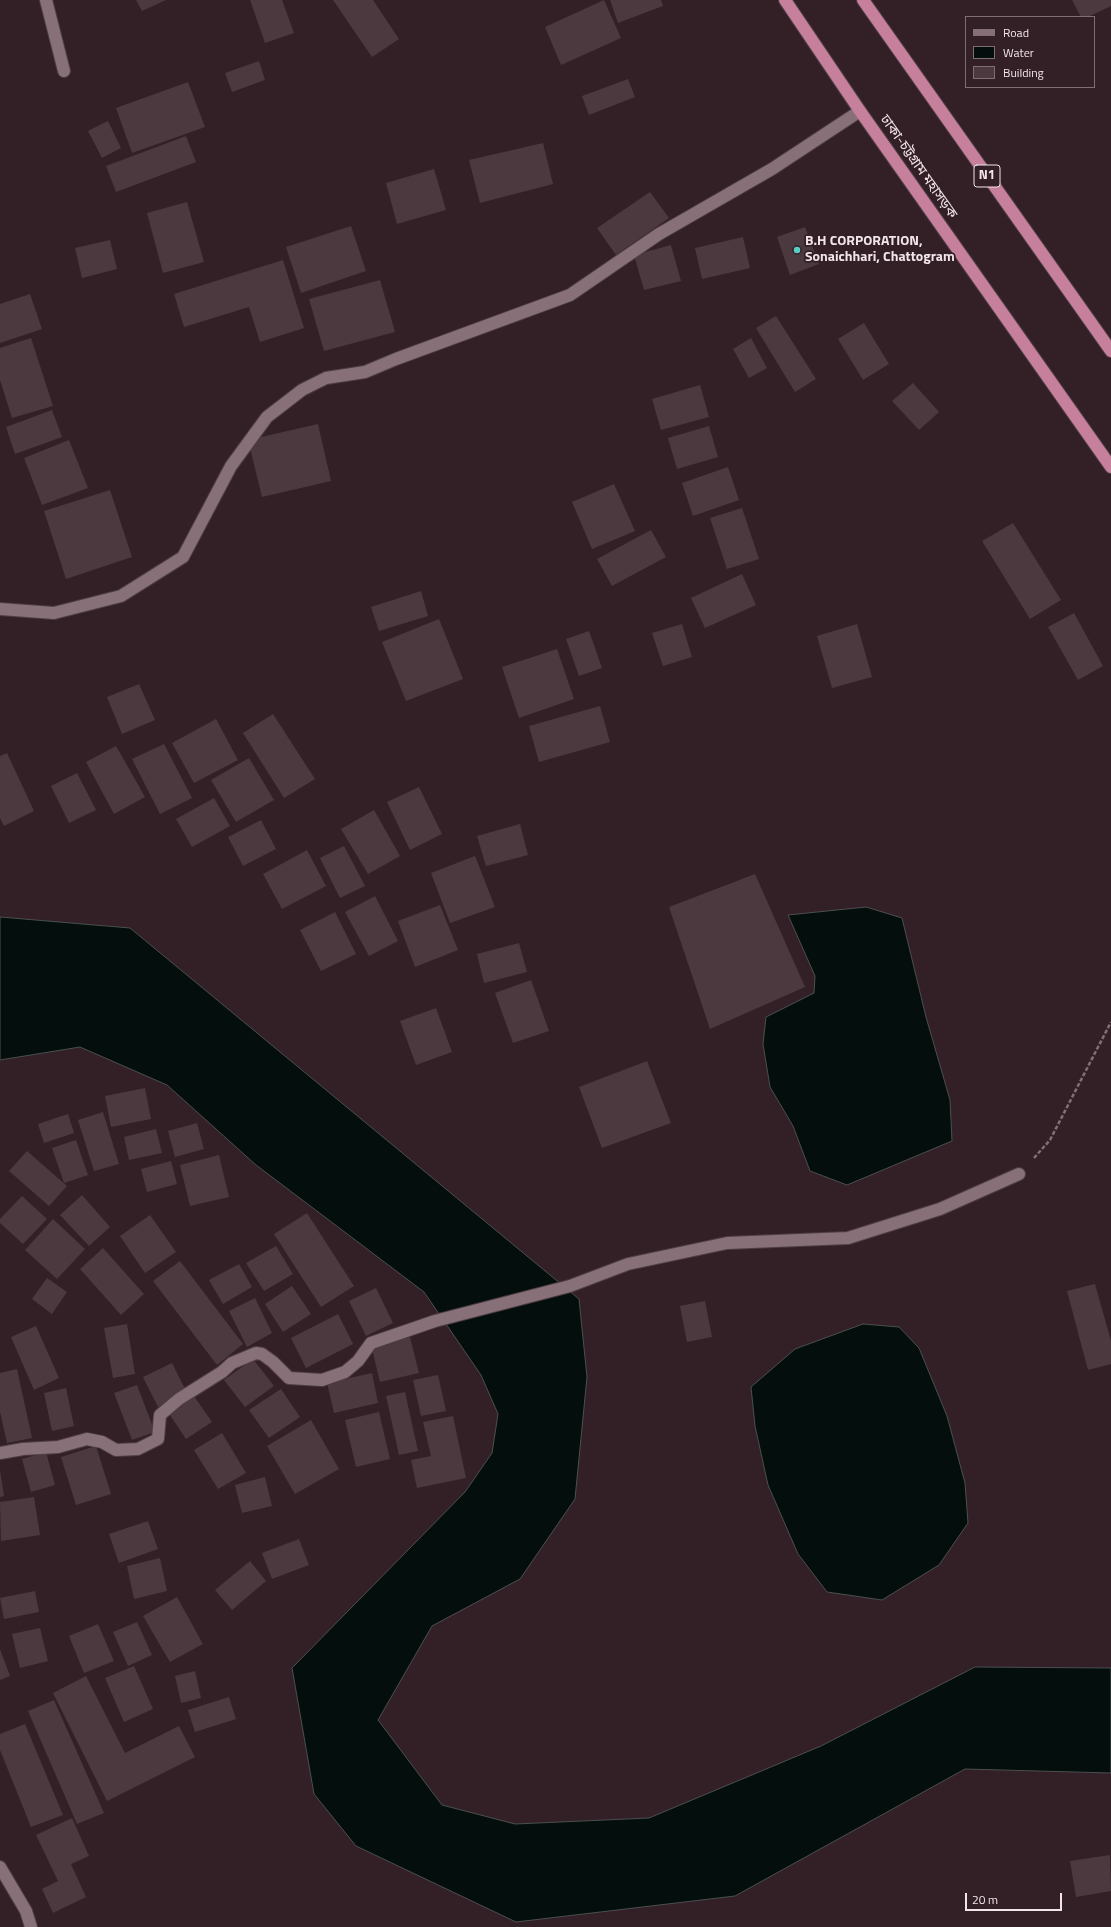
<!DOCTYPE html>
<meta charset="utf-8">
<style>
body{margin:0}
#map{position:relative;width:1111px;height:1927px;overflow:hidden;background:#332027;font-family:"Titillium Web",sans-serif}
canvas{display:block}
.legend{position:absolute;left:965px;top:16px;width:130px;height:72px;box-sizing:border-box;background:#332027;border:1px solid #7f6f75;margin:0;padding:5px 7px;list-style:none;font-size:12px;color:#f2e5e9}
.legend li{display:flex;align-items:center;gap:8px;height:20px}
.legend b{width:20px;border:1px solid #7f6f75}
.scale{position:absolute;left:965px;top:1893px;width:97px;height:18px;box-sizing:border-box;border:2px solid #f2e5e9;border-top:0;padding-left:5px;font-size:12px;line-height:14px;white-space:nowrap;color:#f2e5e9;-webkit-text-stroke:3px #332027;paint-order:stroke}
</style>
<div id="map">
<canvas width="1111" height="1927"></canvas>
<ul class="legend">
<li><b style="height:5px;background:#877078"></b>Road</li>
<li><b style="height:11px;background:#040f0d"></b>Water</li>
<li><b style="height:11px;background:#4c383f"></b>Building</li>
</ul>
<div class="scale">20 m</div>
</div>
<script>
const g = document.querySelector('canvas').getContext('2d');
g.lineJoin = 'round';
function fillPath(path, color) { g.fillStyle = color; g.fill(path, 'evenodd'); }
const toPath = rows => new Path2D(rows.map(r => 'M' + r).join(''));
function stroke(path, color, width, dash) { g.strokeStyle = color; g.lineWidth = width; g.lineCap = dash ? 'butt' : 'round'; g.setLineDash(dash || []); g.stroke(path); }
function write(font, color, halo, rows, align = 'center') {
  g.font = font + ' "Titillium Web","Noto Sans Bengali",sans-serif'; g.lineWidth = 3.5; g.setLineDash([]); g.textBaseline = 'middle'; g.strokeStyle = halo; g.fillStyle = color; for (const [text, x, y, turn = 0] of rows) {
    g.save(); g.translate(x, y); g.rotate((+turn || 0) * Math.PI / 180); g.textAlign = isNaN(turn) ? turn : align; if (halo) g.strokeText(text, 0, 0); g.fillText(text, 0, 0); g.restore();
  }
}
const water = toPath([
 [866,907,902,918,926,1017,950,1100,952,1141,847,1185,810,1171,793,1126,770,1087,763,1044,766,1017,814,993,815,976,788,915,866,907],
 [0,917,130,928,579,1299,587,1377,575,1499,520,1579,432,1626,378,1720,442,1805,515,1824,649,1818,821,1746,975,1667,1111,1668,1111,1773,965,1769,735,1896,516,1922,356,1846,314,1794,292,1668,465,1492,492,1453,498,1414,481,1375,424,1292,256,1165,167,1085,80,1047,0,1060,0,917],
 [863,1324,899,1327,919,1348,947,1416,965,1483,968,1523,939,1565,882,1600,827,1592,798,1554,768,1485,755,1426,751,1387,795,1349,863,1324]
]);
fillPath(water, '#040f0d');
stroke(water, '#4b4f4f', 1);
fillPath(toPath([
 [136,0,166,0,142,11],
 [250,0,282,0,294,33,265,43],
 [333,0,373,0,399,39,372,57],
 [604,0,621,38,561,65,545,27],
 [610,0,661,0,663,6,618,23],
 [1072,0,1111,0,1111,6,1088,17,1081,17],
 [259,61,265,80,232,92,225,73],
 [628,79,635,97,589,115,582,96],
 [188,82,205,127,132,153,116,108],
 [108,121,121,148,102,158,88,131],
 [186,136,196,162,116,192,106,166],
 [543,143,553,184,480,203,469,160],
 [434,169,446,210,397,224,386,183],
 [650,192,669,218,616,255,597,228],
 [187,202,204,262,163,273,147,213],
 [351,226,366,271,301,293,286,247],
 [805,227,819,264,790,275,777,237],
 [743,237,750,268,702,279,695,248],
 [110,240,117,269,82,278,75,248],
 [671,245,681,281,644,290,634,255],
 [283,260,304,328,260,342,249,307,184,327,174,294],
 [380,280,395,332,324,351,309,299],
 [30,294,42,329,0,343,0,304],
 [776,316,816,379,795,392,756,328],
 [864,323,889,364,863,380,838,339],
 [31,338,53,406,12,418,0,380,0,348],
 [751,338,767,368,749,378,733,349],
 [913,383,939,412,919,430,892,401],
 [700,385,709,417,661,430,652,399],
 [52,410,62,437,15,454,6,427],
 [318,424,331,481,262,497,248,440],
 [709,426,718,457,677,469,668,438],
 [69,440,88,488,42,505,24,458],
 [728,467,739,500,693,516,682,483],
 [614,484,635,531,592,549,572,502],
 [110,490,132,557,66,579,44,511],
 [742,508,759,559,727,569,710,518],
 [1013,523,1061,600,1030,619,982,541],
 [651,530,666,557,612,586,597,559],
 [742,574,756,605,705,628,691,598],
 [421,591,428,616,379,631,371,607],
 [1074,613,1103,666,1078,680,1048,627],
 [439,619,463,679,406,701,382,642],
 [682,624,692,657,663,666,652,633],
 [857,624,872,677,832,688,817,636],
 [589,631,602,668,579,676,566,639],
 [557,649,574,699,519,718,502,667],
 [139,684,155,720,122,734,107,697],
 [600,706,610,742,539,762,529,726],
 [273,714,315,779,284,798,243,733],
 [216,719,238,760,194,783,172,743],
 [164,744,192,798,160,814,132,759],
 [116,746,145,797,114,814,86,762],
 [7,753,34,811,4,826,0,818,0,756],
 [249,758,274,800,236,822,211,780],
 [77,773,96,810,69,823,51,786],
 [419,787,442,834,410,850,387,802],
 [214,798,230,826,192,847,176,819],
 [374,810,400,856,368,874,341,829],
 [261,820,276,849,243,866,228,837],
 [520,824,528,855,486,866,477,836],
 [344,846,365,886,340,898,320,858],
 [307,850,326,886,282,909,263,874],
 [475,856,495,907,450,923,431,873],
 [755,874,805,987,710,1029,669,907],
 [375,896,398,941,369,956,345,912],
 [440,905,458,950,415,967,398,921],
 [335,912,356,954,321,971,300,930],
 [519,943,527,972,484,983,477,954],
 [531,980,549,1031,513,1043,495,993],
 [436,1008,452,1052,416,1065,400,1021],
 [647,1061,671,1123,602,1148,579,1087],
 [145,1088,151,1119,111,1127,105,1096],
 [103,1112,119,1164,94,1171,78,1120],
 [68,1114,74,1133,44,1143,38,1124],
 [197,1123,204,1149,175,1157,168,1131],
 [156,1129,162,1153,129,1160,124,1137],
 [76,1140,88,1175,64,1183,52,1148],
 [27,1151,67,1186,49,1206,9,1171],
 [219,1155,229,1197,190,1206,180,1165],
 [171,1161,177,1184,147,1192,141,1169],
 [82,1195,110,1227,89,1246,60,1215],
 [22,1196,47,1219,23,1244,0,1223,0,1219],
 [307,1213,354,1286,321,1307,274,1234],
 [150,1215,176,1252,145,1273,120,1236],
 [53,1219,85,1249,57,1279,25,1250],
 [276,1246,293,1274,264,1291,246,1263],
 [103,1248,144,1294,121,1315,80,1269],
 [180,1261,243,1344,217,1365,153,1281],
 [239,1264,252,1287,223,1304,209,1280],
 [47,1278,67,1292,52,1314,32,1299],
 [1095,1284,1111,1341,1111,1364,1088,1370,1067,1291],
 [292,1286,311,1314,283,1332,265,1304],
 [376,1288,393,1323,366,1336,349,1301],
 [255,1298,272,1333,247,1347,229,1311],
 [705,1301,712,1337,687,1342,680,1306],
 [338,1314,353,1344,306,1368,291,1338],
 [127,1324,135,1374,113,1378,104,1328],
 [36,1326,59,1378,34,1390,11,1337],
 [410,1337,419,1373,380,1382,371,1345],
 [253,1359,274,1386,245,1407,224,1380],
 [172,1363,187,1393,158,1407,143,1377],
 [17,1369,32,1438,7,1443,0,1412,0,1373],
 [372,1373,378,1403,334,1413,327,1383],
 [438,1375,446,1411,421,1416,413,1380],
 [137,1385,155,1432,132,1440,114,1393],
 [66,1388,74,1426,52,1431,44,1393],
 [281,1389,300,1417,269,1438,249,1410],
 [405,1392,418,1451,399,1455,386,1396],
 [194,1396,212,1422,186,1439,168,1412],
 [379,1412,390,1459,356,1467,345,1420],
 [453,1416,466,1478,417,1488,411,1460,431,1456,423,1422],
 [311,1420,339,1469,295,1494,267,1446],
 [222,1433,246,1473,218,1489,194,1450],
 [96,1446,111,1494,76,1505,61,1457],
 [46,1452,55,1485,31,1492,22,1459],
 [0,1470,4,1496,0,1497],
 [265,1477,272,1506,242,1513,235,1485],
 [34,1497,40,1535,1,1541,0,1502],
 [148,1521,158,1549,119,1563,109,1534],
 [299,1539,309,1565,272,1579,262,1553],
 [160,1558,167,1591,134,1599,127,1566],
 [250,1561,266,1581,232,1610,215,1590],
 [35,1591,39,1612,4,1619,0,1598],
 [177,1597,203,1644,170,1662,143,1616],
 [137,1622,152,1655,128,1666,113,1632],
 [98,1624,114,1661,84,1673,69,1636],
 [40,1628,48,1661,20,1668,12,1634],
 [0,1649,10,1676,0,1680],
 [134,1666,153,1709,124,1722,105,1678],
 [195,1671,201,1698,181,1703,175,1676],
 [86,1676,125,1753,179,1726,195,1757,107,1801,53,1693],
 [229,1697,236,1719,195,1732,188,1710],
 [54,1700,104,1813,77,1824,28,1711],
 [25,1724,63,1815,31,1827,0,1750,0,1734],
 [72,1818,89,1856,71,1864,86,1897,53,1913,42,1889,58,1881,36,1835],
 [1110,1855,1111,1891,1076,1897,1070,1861]
]), '#4c383f');
const minor = toPath([
 [46,0,64,71],
 [0,609,54,613,121,596,183,557,231,466,267,417,302,390,326,378,365,372,396,359,570,295,659,234,772,169,860,111],
 [0,1453,23,1449,58,1447,87,1439,102,1442,116,1450,138,1449,158,1439,160,1415,179,1399,222,1372,232,1363,256,1353,262,1354,273,1362,289,1378,322,1380,345,1372,358,1361,371,1343,435,1321,570,1286,628,1264,727,1243,848,1238,940,1209,1019,1174],
 [0,1867,26,1911,31,1927]
]);
const highway = toPath([
 [785,0,860,111,1111,467],
 [863,0,1111,351]
]);
stroke(minor, '#4e3e44', 14);
stroke(highway, '#4e3e44', 14);
stroke(toPath([
 [1034,1158,1050,1140,1111,1022]
]), '#806f75', 2.5, [4, 2]);
stroke(minor, '#877078', 12);
stroke(highway, '#c7809b', 12);
for (const [x, y, r, color] of [
 [797,250,4,"#57cec1"]
]) { const dot = new Path2D(); dot.arc(x, y, r, 0, 2 * Math.PI); g.fillStyle = color; g.fill(dot); stroke(dot, '#332027', 1.5); }
for (const [x, y, w] of [
 [987,176,26]
]) { const box = new Path2D(); box.roundRect(x - w / 2, y - 11, w, 22, 3); g.fillStyle = '#332027'; g.fill(box); stroke(box, '#f2e5e9', 1); }
write('bold 13px', '#f2e5e9', null, [
 ["N1",987,176]
]);
write('14px', '#f2e5e9', '#332027', [
 ["ঢাকা-চট্টগ্রাম মহাসড়ক",918,167,55]
]);
write('bold 14px', '#f2e5e9', '#332027', [
 ["B.H CORPORATION,",805,242],
 ["Sonaichhari, Chattogram",805,258]
], 'left');
</script>
